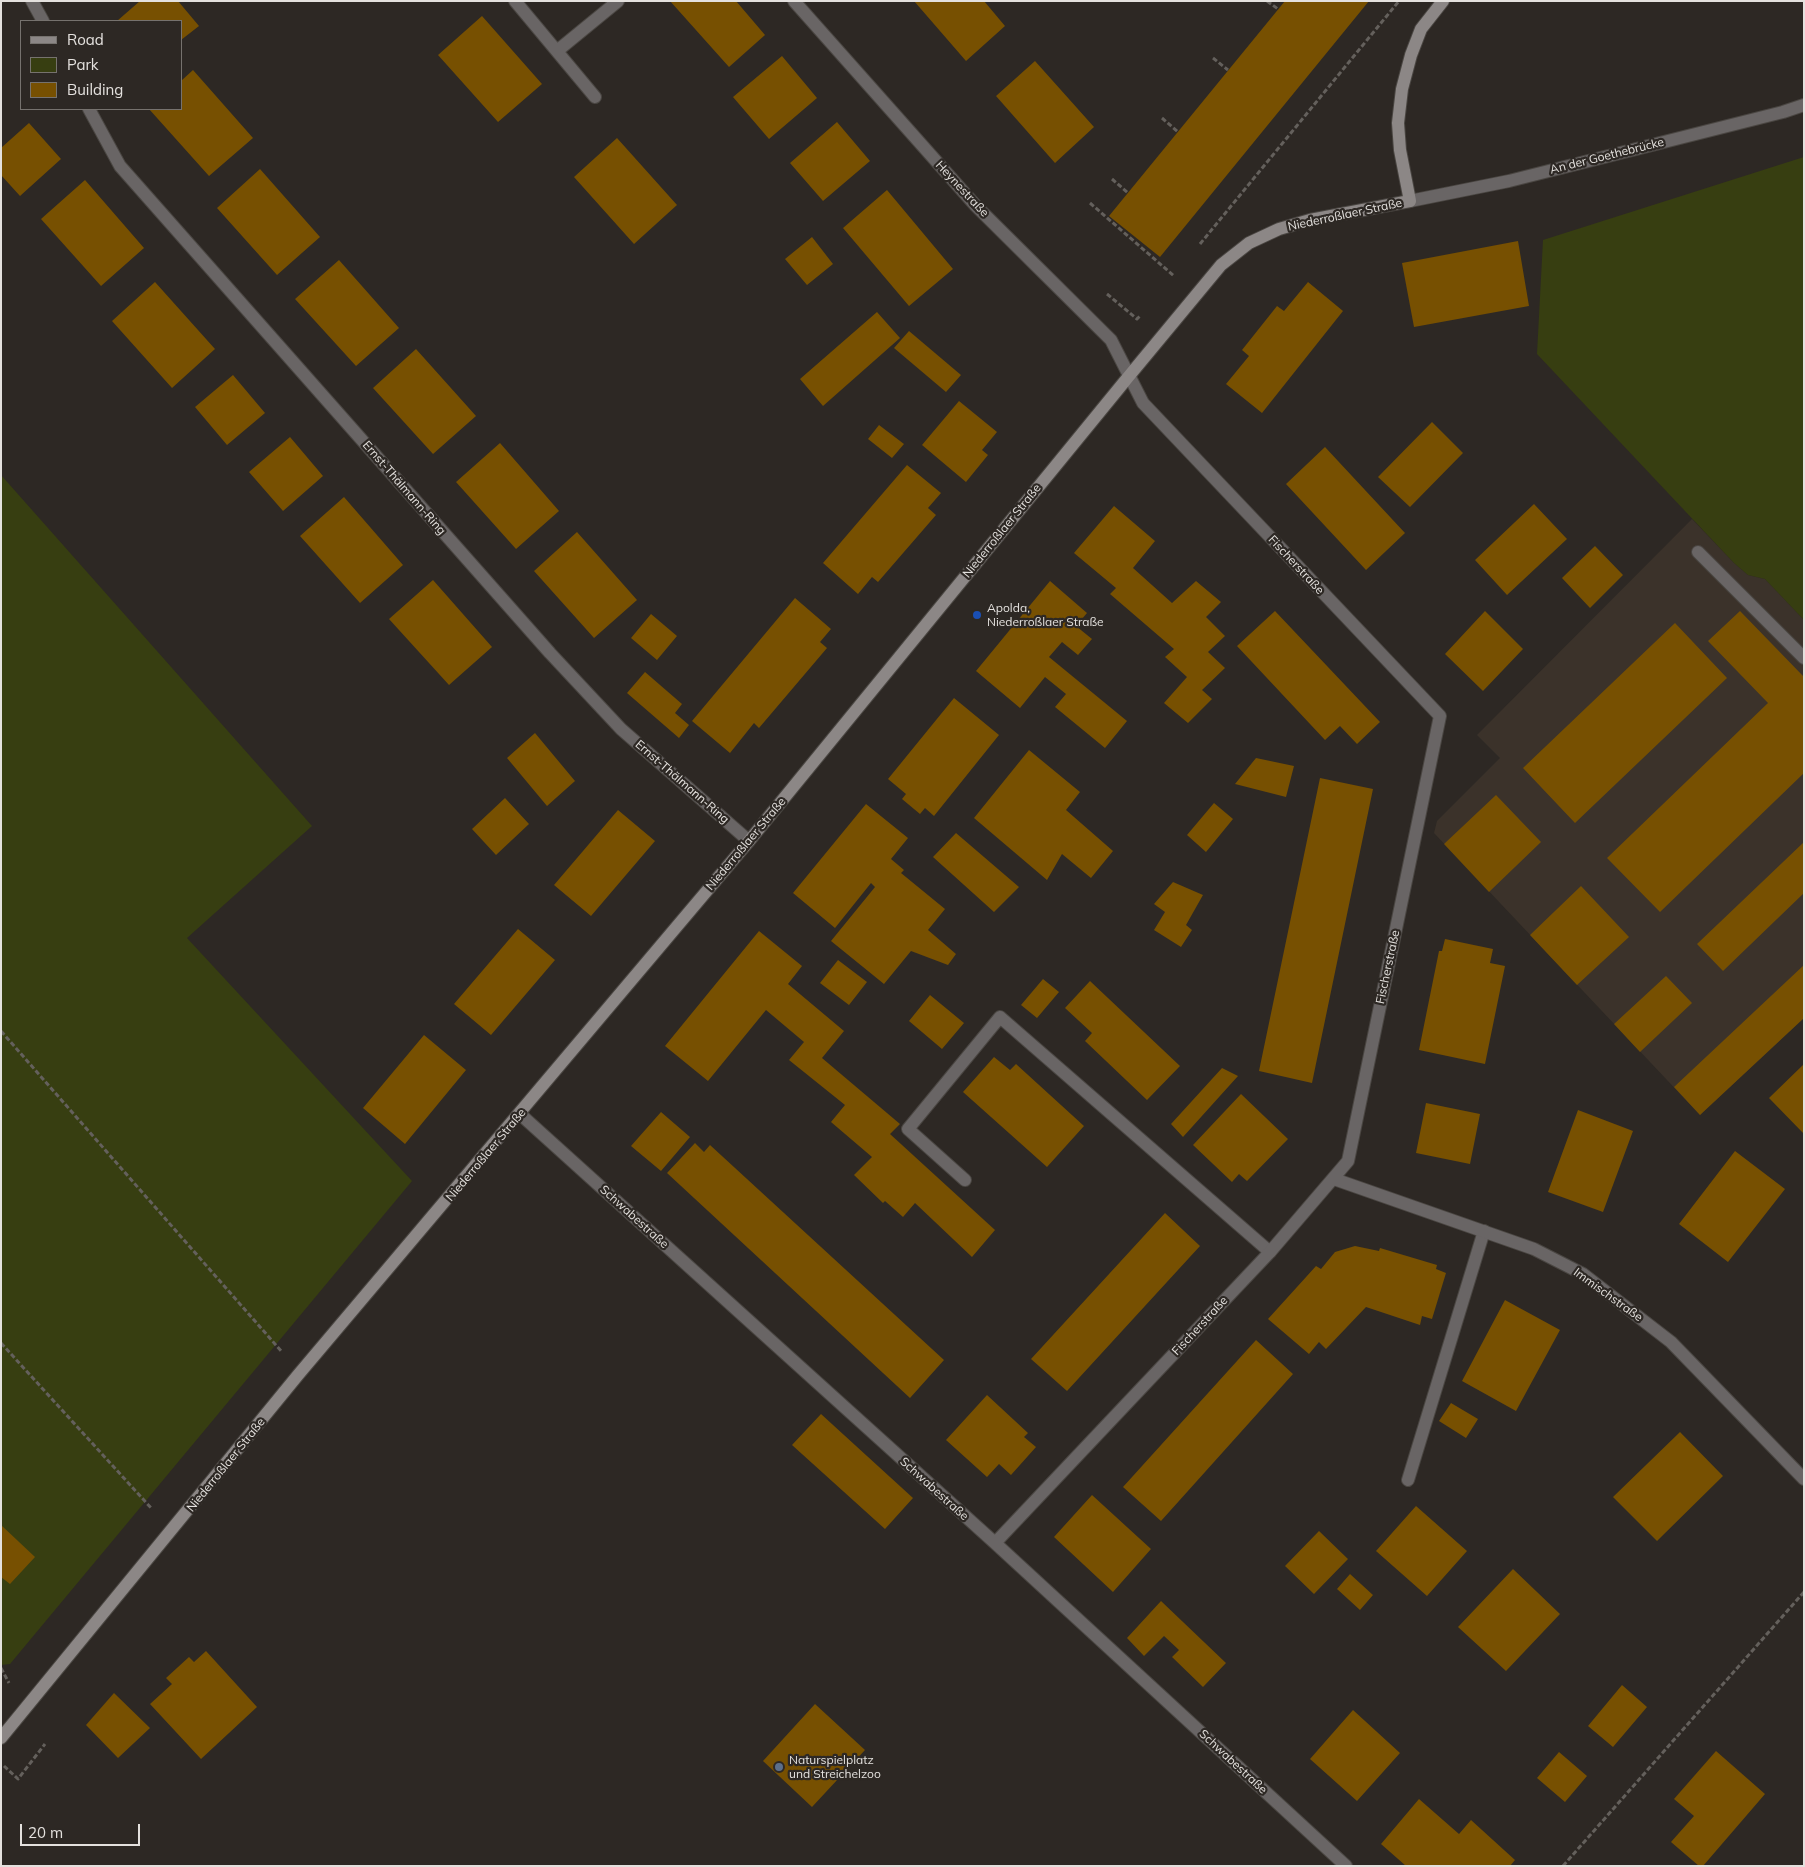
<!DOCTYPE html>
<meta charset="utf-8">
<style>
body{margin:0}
#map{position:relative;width:1805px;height:1867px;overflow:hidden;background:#2d2824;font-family:Mulish,sans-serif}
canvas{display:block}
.frame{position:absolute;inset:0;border:2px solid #e4e1de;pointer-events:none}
.legend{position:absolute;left:20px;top:20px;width:162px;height:90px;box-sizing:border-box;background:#2d2824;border:1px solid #76726e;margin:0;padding:6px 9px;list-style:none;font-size:15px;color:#e4e1de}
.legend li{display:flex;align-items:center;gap:10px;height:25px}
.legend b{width:25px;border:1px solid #76726e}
.scale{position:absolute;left:20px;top:1824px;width:120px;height:22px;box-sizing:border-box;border:2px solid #e4e1de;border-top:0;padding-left:6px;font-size:15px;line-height:18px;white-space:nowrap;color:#e4e1de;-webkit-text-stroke:4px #2d2824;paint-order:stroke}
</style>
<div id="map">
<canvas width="1805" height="1867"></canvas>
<div class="frame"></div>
<ul class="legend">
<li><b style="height:6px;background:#8c8786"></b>Road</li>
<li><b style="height:14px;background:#373e11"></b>Park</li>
<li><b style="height:14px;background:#775001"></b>Building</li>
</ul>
<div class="scale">20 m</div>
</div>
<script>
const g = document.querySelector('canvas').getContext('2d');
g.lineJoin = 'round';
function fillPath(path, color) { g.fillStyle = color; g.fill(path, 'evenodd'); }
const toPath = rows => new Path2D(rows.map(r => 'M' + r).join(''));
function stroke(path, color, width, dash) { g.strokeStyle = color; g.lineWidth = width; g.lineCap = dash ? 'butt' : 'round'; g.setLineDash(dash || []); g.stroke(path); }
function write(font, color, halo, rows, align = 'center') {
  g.font = font + ' Mulish,sans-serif'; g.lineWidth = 4.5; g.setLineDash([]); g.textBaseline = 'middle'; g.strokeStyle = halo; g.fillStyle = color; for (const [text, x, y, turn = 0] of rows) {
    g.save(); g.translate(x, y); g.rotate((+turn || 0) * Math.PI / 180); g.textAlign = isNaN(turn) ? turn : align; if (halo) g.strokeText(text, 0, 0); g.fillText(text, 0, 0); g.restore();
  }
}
fillPath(toPath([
 [1692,519,1734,563,1748,575,1765,579,1804,620,1804,1018,1700,1115,1434,833,1437,821,1500,758,1477,735]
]), '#3b322a');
fillPath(toPath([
 [1804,157,1804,620,1765,579,1748,575,1734,563,1537,354,1543,240],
 [1,475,312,826,187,938,412,1181,10,1664,1,1665]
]), '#373e11');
fillPath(toPath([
 [140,1,178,1,199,26,181,40,181,21,117,21],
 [670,1,736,1,765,35,729,67],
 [914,1,984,1,1005,26,966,61],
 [1285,1,1369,1,1160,257,1109,216],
 [482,16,542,84,498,122,438,55],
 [782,56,817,98,769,139,733,97],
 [1035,61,1094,127,1055,163,996,96],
 [193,70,253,138,209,176,149,109,181,109,181,81],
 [837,122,870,161,823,201,790,163],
 [29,123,61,159,20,196,1,175,1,148],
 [617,138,677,205,634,244,574,177],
 [260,169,320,237,277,275,217,208],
 [85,180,144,248,101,286,41,219],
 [887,190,953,269,909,306,843,228],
 [812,237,833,264,807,285,785,259],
 [1518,241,1529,306,1414,327,1402,263],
 [339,260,399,328,356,366,295,299],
 [155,282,215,349,172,388,112,321],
 [1308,282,1343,311,1262,413,1226,384,1249,356,1242,350,1277,306,1284,311],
 [877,312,900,338,823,406,800,379],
 [909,331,961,375,946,392,894,348],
 [416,349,476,416,433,454,373,388],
 [233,375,265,413,227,445,195,407],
 [959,401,997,432,982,450,988,455,966,482,922,445],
 [1432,422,1463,453,1410,507,1378,477],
 [879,425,904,444,892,458,868,439],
 [290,437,323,476,283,511,249,472],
 [500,443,559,511,516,549,456,482],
 [1325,447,1405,533,1366,570,1286,484],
 [907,465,941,493,928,508,936,515,878,582,872,577,858,594,823,563],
 [344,497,403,565,360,603,300,536],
 [1534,504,1567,539,1507,595,1475,560],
 [1114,506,1155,541,1133,568,1172,603,1196,581,1221,602,1206,617,1225,636,1208,652,1225,668,1202,690,1212,699,1188,723,1164,703,1187,677,1165,657,1174,649,1110,594,1116,588,1074,553],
 [577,532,637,600,594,638,534,571],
 [1595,546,1623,575,1590,608,1562,578],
 [433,580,492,647,449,685,389,619],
 [1050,581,1087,613,1076,626,1092,639,1078,655,1062,642,1049,657,1127,721,1105,748,1055,707,1066,694,1045,677,1020,708,976,671],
 [795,598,831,629,820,642,827,648,759,728,754,723,730,753,692,721],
 [1275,611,1380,722,1357,744,1340,726,1325,740,1237,646],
 [1485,611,1523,649,1483,691,1445,654],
 [1740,611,1804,677,1804,773,1660,912,1607,858,1768,703,1708,641],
 [651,614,677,636,657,660,631,638],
 [1675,623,1727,678,1575,823,1523,768],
 [645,672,682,704,675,713,689,725,679,738,627,693],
 [954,698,999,735,934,816,925,808,920,814,902,799,906,794,888,779],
 [535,733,575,781,547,806,507,758],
 [1029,750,1080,792,1066,810,1113,851,1091,878,1062,854,1047,880,974,818],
 [1256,758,1294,766,1286,797,1235,784],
 [1320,778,1373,789,1312,1083,1259,1071],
 [1496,795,1541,842,1489,892,1444,844],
 [505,798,529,824,496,855,472,829],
 [1214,803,1233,819,1206,852,1187,835],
 [866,804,908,838,891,859,904,870,901,873,945,909,928,930,956,954,948,965,911,951,884,984,831,941,875,887,871,883,835,928,793,893],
 [618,810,655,841,591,916,554,885],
 [956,833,1019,887,994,912,933,857],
 [1804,842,1804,893,1723,971,1697,944],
 [1173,882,1203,895,1186,925,1192,930,1181,947,1154,930,1165,912,1154,904],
 [1581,886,1629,937,1577,985,1530,935],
 [518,929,555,960,491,1035,454,1004],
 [759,931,802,966,788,984,844,1031,822,1058,900,1124,890,1134,995,1230,972,1257,915,1203,903,1217,885,1201,883,1203,854,1175,872,1157,831,1122,845,1105,789,1060,804,1042,766,1010,708,1081,665,1046],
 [1445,939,1493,949,1490,963,1505,966,1485,1064,1419,1050,1439,951,1442,951],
 [838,960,867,982,849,1005,820,983],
 [1804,965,1804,1018,1700,1115,1674,1087],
 [1666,976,1692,1003,1640,1052,1614,1024],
 [1043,979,1059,992,1037,1018,1021,1005],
 [1090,981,1180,1066,1147,1100,1085,1041,1092,1033,1065,1008],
 [930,995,964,1023,942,1049,909,1021],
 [424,1035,466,1070,405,1144,363,1108],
 [994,1057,1010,1070,1016,1064,1084,1126,1047,1167,963,1092],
 [1804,1064,1804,1134,1769,1098],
 [1222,1068,1238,1076,1183,1137,1171,1124],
 [1241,1094,1288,1139,1247,1181,1239,1174,1232,1182,1193,1145],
 [1426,1103,1480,1114,1470,1164,1416,1153],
 [1578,1110,1633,1131,1603,1212,1548,1192],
 [661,1112,690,1137,661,1171,631,1146],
 [695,1143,704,1152,710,1145,944,1360,910,1398,667,1173],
 [1735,1151,1785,1189,1728,1262,1679,1224],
 [1165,1213,1200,1246,1067,1391,1031,1359],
 [1355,1246,1379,1251,1380,1248,1437,1265,1436,1269,1446,1273,1432,1319,1422,1316,1420,1325,1366,1307,1326,1349,1319,1342,1309,1354,1268,1319,1316,1266,1321,1269,1335,1252],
 [1505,1300,1560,1330,1516,1411,1462,1381],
 [1256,1340,1293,1374,1161,1521,1123,1487],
 [987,1395,1028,1433,1024,1437,1036,1447,1011,1475,999,1464,987,1477,946,1440],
 [1451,1403,1478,1419,1466,1438,1439,1421],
 [821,1414,913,1498,885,1529,792,1445],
 [1680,1432,1723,1476,1657,1541,1613,1497],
 [1092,1495,1151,1549,1113,1592,1054,1537],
 [1416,1506,1467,1551,1427,1596,1376,1551],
 [1,1525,35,1557,10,1584,1,1577],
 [1319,1531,1348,1559,1314,1594,1285,1566],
 [1513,1569,1560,1614,1506,1671,1458,1627],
 [1350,1574,1373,1595,1360,1610,1337,1589],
 [1161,1601,1226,1663,1203,1687,1172,1657,1179,1650,1164,1636,1144,1656,1127,1638],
 [206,1651,257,1707,201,1759,150,1704,172,1684,166,1678,189,1657,194,1662],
 [1622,1685,1647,1707,1613,1747,1588,1726],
 [114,1693,150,1728,118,1758,86,1725],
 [815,1704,865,1750,812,1807,763,1761],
 [1353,1710,1400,1753,1357,1801,1310,1759],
 [1716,1751,1765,1794,1703,1866,1699,1866,1671,1842,1694,1816,1674,1799],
 [1559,1752,1587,1776,1565,1802,1537,1778],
 [1419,1799,1459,1834,1471,1820,1515,1860,1510,1866,1406,1866,1381,1844]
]), '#775001');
const service = toPath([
 [1698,552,1804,658],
 [965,1180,908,1129,1000,1017,1270,1252],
 [1408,1480,1484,1231]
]);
const minor = toPath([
 [32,1,43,21],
 [515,1,595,97],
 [794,1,976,206,1111,340,1143,403,1440,716,1348,1161,1270,1252,995,1543],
 [557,51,618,1],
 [89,109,120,166,550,653,621,729,749,841],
 [520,1114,995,1543,1346,1866],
 [1334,1179,1534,1249,1583,1274,1671,1342,1804,1479]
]);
const tertiary = toPath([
 [1410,201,1509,181,1783,112,1804,105]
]);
const secondary = toPath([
 [1,1738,298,1375,749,841,1129,376,1221,265,1249,243,1279,229,1310,220,1410,201,1400,150,1398,123,1402,89,1411,55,1421,29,1443,1]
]);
stroke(service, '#4a4642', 14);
stroke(minor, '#4a4642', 14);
stroke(tertiary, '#4a4642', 14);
stroke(secondary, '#4a4642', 14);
stroke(toPath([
 [1267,1,1278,9],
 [1213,58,1228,70],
 [1162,118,1178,132],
 [1112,179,1128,193],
 [1090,203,1174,276],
 [1200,244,1399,1],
 [1107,294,1137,319,1140,316],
 [1,1031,282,1352],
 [1,1343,152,1509],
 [1,1668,9,1683],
 [4,1766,18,1779,45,1744],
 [1563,1866,1804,1592]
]), '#64605c', 3, [5, 2.5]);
stroke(service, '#696565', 12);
stroke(minor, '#696565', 12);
stroke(tertiary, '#696565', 12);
stroke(secondary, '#8c8786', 12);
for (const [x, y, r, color] of [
 [977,615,5,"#1a4fb4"],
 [779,1767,5,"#5c6f8a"]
]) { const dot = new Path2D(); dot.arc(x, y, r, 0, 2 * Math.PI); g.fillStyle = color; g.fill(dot); stroke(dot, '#2d2824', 2); }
write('12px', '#e4e1de', '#2d2824', [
 ["An der Goethebrücke",1607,156,-14],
 ["Heynestraße",962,189,47],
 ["Niederroßlaer Straße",1345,215,-12],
 ["Ernst-Thälmann-Ring",404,488,49],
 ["Niederroßlaer Straße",1002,531,-51],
 ["Fischerstraße",1296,565,47],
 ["Ernst-Thälmann-Ring",682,782,41],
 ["Niederroßlaer Straße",746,844,-50],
 ["Fischerstraße",1388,967,-78],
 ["Niederroßlaer Straße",486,1155,-50],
 ["Schwabestraße",634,1217,42],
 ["Immischstraße",1608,1295,36],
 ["Fischerstraße",1200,1326,-47],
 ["Niederroßlaer Straße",226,1465,-51],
 ["Schwabestraße",934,1489,42],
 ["Schwabestraße",1233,1762,43]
]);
write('12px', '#e4e1de', '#2d2824', [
 ["Apolda,",987,608],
 ["Niederroßlaer Straße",987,622],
 ["Naturspielplatz",789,1760],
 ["und Streichelzoo",789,1774]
], 'left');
</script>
